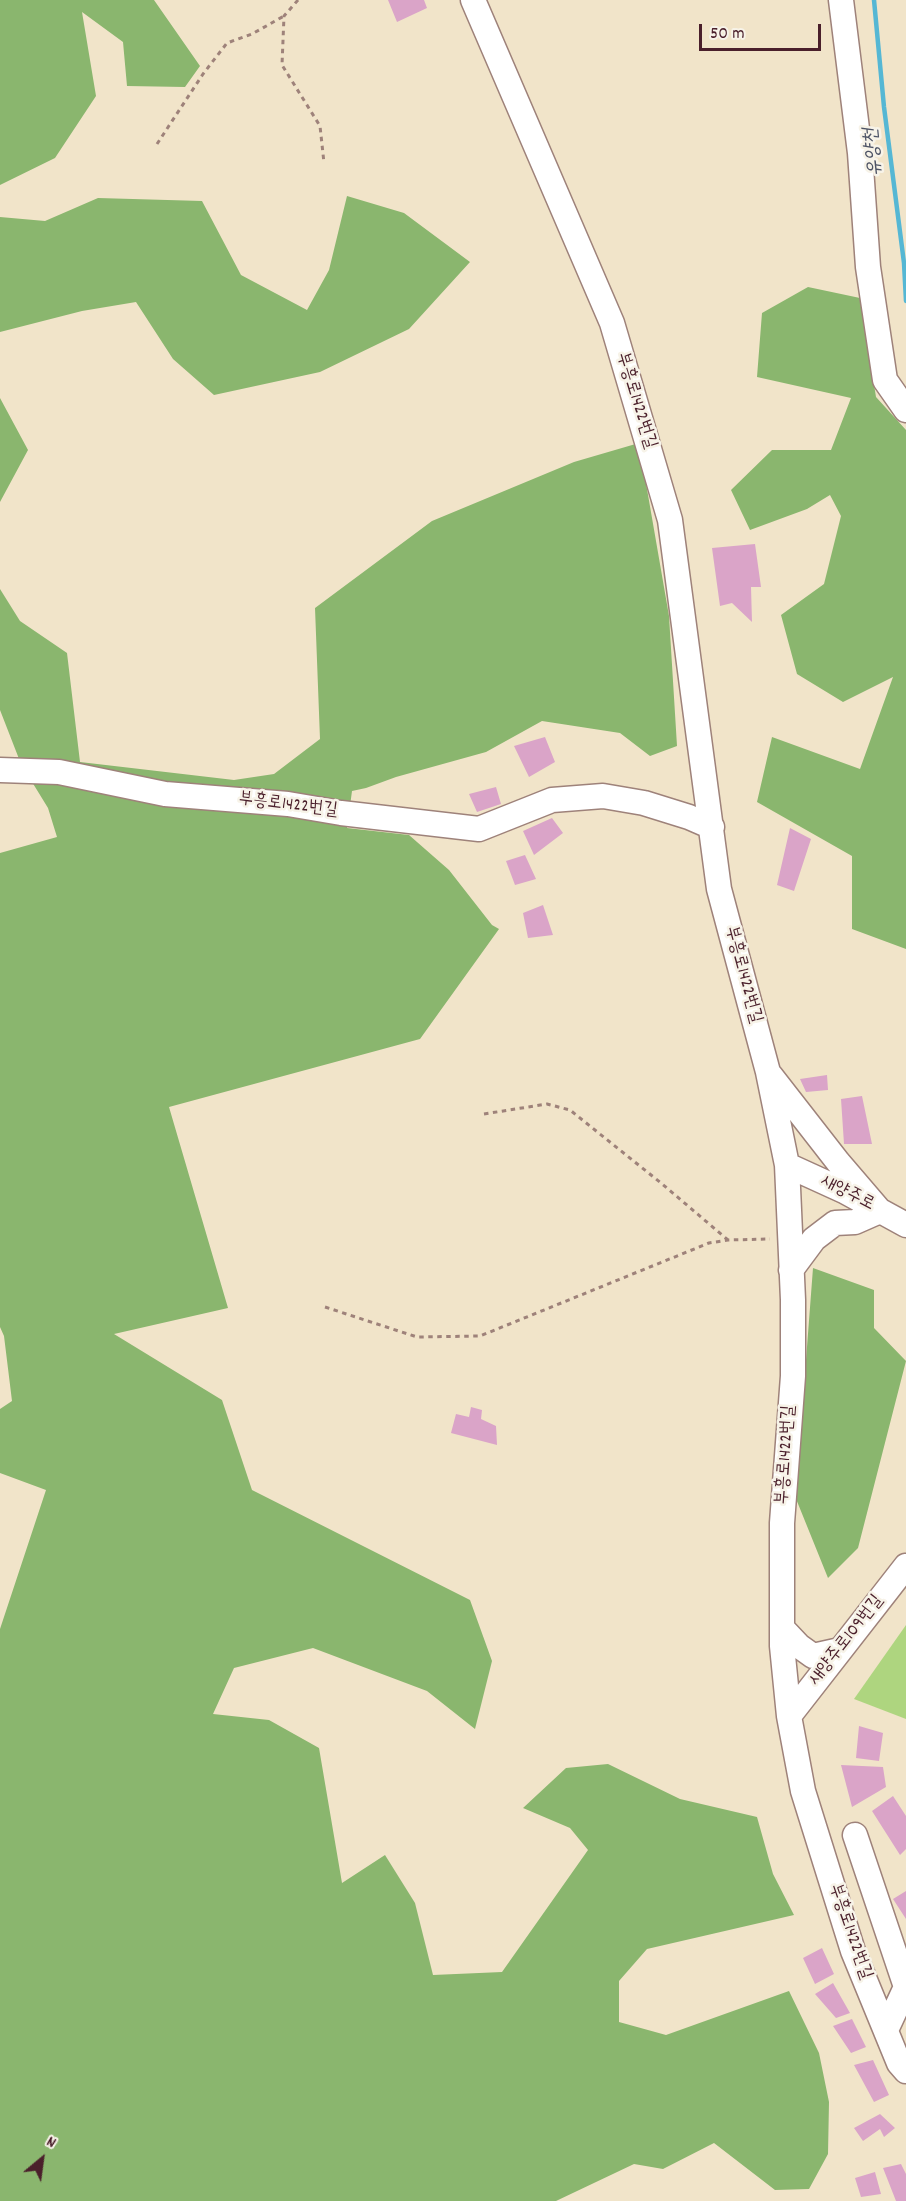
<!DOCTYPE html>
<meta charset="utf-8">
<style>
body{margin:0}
#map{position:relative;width:906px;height:2201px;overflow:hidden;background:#f1e4c9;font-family:Dekko,sans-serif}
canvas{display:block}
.north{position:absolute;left:12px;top:2129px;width:60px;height:60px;-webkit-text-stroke:4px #f7f3e8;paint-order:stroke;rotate:29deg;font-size:16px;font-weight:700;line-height:24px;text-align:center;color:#4a1f2b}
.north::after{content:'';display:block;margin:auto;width:21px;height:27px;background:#4a1f2b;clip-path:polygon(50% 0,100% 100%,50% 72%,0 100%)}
.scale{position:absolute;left:699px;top:24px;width:122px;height:27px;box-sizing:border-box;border:3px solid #4a1f2b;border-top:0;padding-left:8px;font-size:18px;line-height:21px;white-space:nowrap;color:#4a1f2b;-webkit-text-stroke:4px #f7f3e8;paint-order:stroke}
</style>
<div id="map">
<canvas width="906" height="2201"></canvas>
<div class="north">N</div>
<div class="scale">50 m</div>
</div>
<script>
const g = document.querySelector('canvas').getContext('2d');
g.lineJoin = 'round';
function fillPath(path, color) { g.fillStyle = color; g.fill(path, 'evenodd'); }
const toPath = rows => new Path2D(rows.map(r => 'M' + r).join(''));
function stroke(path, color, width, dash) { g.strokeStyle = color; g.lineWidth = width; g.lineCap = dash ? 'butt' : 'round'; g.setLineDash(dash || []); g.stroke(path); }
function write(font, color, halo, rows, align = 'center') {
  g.font = font + ' Dekko,"Poor Story",sans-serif'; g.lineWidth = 5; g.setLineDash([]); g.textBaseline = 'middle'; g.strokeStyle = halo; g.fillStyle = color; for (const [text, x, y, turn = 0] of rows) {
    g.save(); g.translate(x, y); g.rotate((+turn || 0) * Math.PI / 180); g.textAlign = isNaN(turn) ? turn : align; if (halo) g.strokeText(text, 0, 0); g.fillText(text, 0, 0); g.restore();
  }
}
fillPath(toPath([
 [906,1625,906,1719,854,1699]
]), '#aed57f');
fillPath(toPath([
 [0,0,154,0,200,66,185,87,127,86,123,42,82,12,96,96,55,158,0,185],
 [347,196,404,213,470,262,409,329,320,372,214,395,173,359,136,302,82,311,0,332,0,217,45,221,98,198,202,201,241,275,307,310,329,270],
 [808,287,860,298,876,397,906,430,906,949,852,929,852,856,757,802,772,737,860,769,893,677,843,702,797,674,781,615,824,584,841,516,830,495,807,509,750,530,731,490,772,450,831,450,851,398,757,377,762,313],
 [0,398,28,450,0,502],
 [639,443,669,616,677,746,650,756,620,733,542,721,486,752,396,777,366,788,352,791,347,828,409,835,449,870,492,925,499,929,420,1039,169,1107,228,1308,114,1334,222,1400,252,1490,470,1600,492,1661,475,1729,427,1691,313,1648,234,1668,213,1714,269,1720,319,1748,342,1883,385,1855,415,1903,433,1975,502,1972,588,1850,570,1828,523,1808,566,1768,608,1764,680,1799,757,1817,773,1874,794,1915,647,1949,619,1981,619,2022,666,2035,789,1991,819,2053,829,2102,828,2154,809,2189,775,2190,714,2143,663,2169,634,2164,556,2201,0,2201,0,1629,46,1490,0,1473,0,1409,12,1401,4,1336,0,1327,0,853,57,837,48,808,21,764,0,710,0,589,20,621,67,653,80,762,234,780,274,774,320,739,315,608,432,521,574,462],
 [813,1268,874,1290,874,1328,906,1361,858,1548,828,1578,788,1479,806,1360]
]), '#8ab66e');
stroke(toPath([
 [874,0,884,107,904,263,906,301]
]), '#55b7d4', 4.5);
fillPath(toPath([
 [388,0,424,0,427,8,397,22],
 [755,544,761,587,751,587,752,622,732,603,720,606,712,548],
 [545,737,555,762,529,777,514,746],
 [496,787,501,804,477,812,469,794],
 [552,818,563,833,534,855,523,831],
 [790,828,811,839,794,891,777,885],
 [525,855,536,879,515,885,506,861],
 [543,905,553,935,528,938,523,913],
 [827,1075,828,1090,806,1092,800,1079],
 [862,1096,872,1144,844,1144,841,1099],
 [471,1407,482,1410,481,1419,496,1426,497,1445,451,1433,456,1414,469,1417],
 [859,1726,883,1733,879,1761,856,1758],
 [841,1765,883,1767,886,1787,852,1807],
 [893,1796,906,1816,906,1849,900,1855,872,1811],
 [906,1891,906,1919,893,1899],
 [822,1948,834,1974,815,1984,803,1958],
 [833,1983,850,2013,836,2018,815,1994],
 [852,2019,866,2047,851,2053,833,2026],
 [873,2060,889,2095,874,2102,854,2065],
 [880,2114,895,2128,884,2137,880,2129,863,2141,854,2128],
 [901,2164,906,2174,906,2201,896,2201,883,2168],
 [875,2172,881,2194,861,2197,855,2178]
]), '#daa4c8');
const minor = toPath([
 [473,0,612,323,670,520,719,889,768,1072,787,1165,793,1300,793,1376,782,1523,782,1646,789,1716,803,1791,853,1951,899,2063,906,2071],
 [841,0,860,153,868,267,885,380,906,410],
 [0,770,59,772,165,794,288,804,341,813,479,829,552,800,603,796,644,803,689,817,712,827],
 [771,1076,838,1162,880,1211,855,1222,835,1223,814,1239,791,1270],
 [787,1165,844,1191,906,1225],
 [782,1628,799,1646,813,1656,840,1650],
 [789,1716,906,1566],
 [855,1835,906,1987,886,2030]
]);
stroke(minor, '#9e827a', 27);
stroke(toPath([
 [298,0,284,16,282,65,320,126,324,163],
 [157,144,203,74,227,43,252,34,284,16],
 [484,1114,547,1104,570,1110,661,1183,728,1240],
 [325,1307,417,1337,480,1336,709,1243,728,1240,770,1239]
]), '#9e827a', 3, [4.5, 4.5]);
stroke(minor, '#fff', 24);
write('18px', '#4a1f2b', '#f7f3e8', [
 ["부흥로1422번길",635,401,73],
 ["부흥로1422번길",288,806,7],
 ["부흥로1422번길",742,975,75],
 ["새양주로",847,1194,27],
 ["부흥로1422번길",787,1455,-86],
 ["새양주로109번길",847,1641,-52],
 ["부흥로1422번길",849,1932,71]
]);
write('italic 20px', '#4e5466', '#f7f3e8', [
 ["유양천",875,152,-96]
]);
</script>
